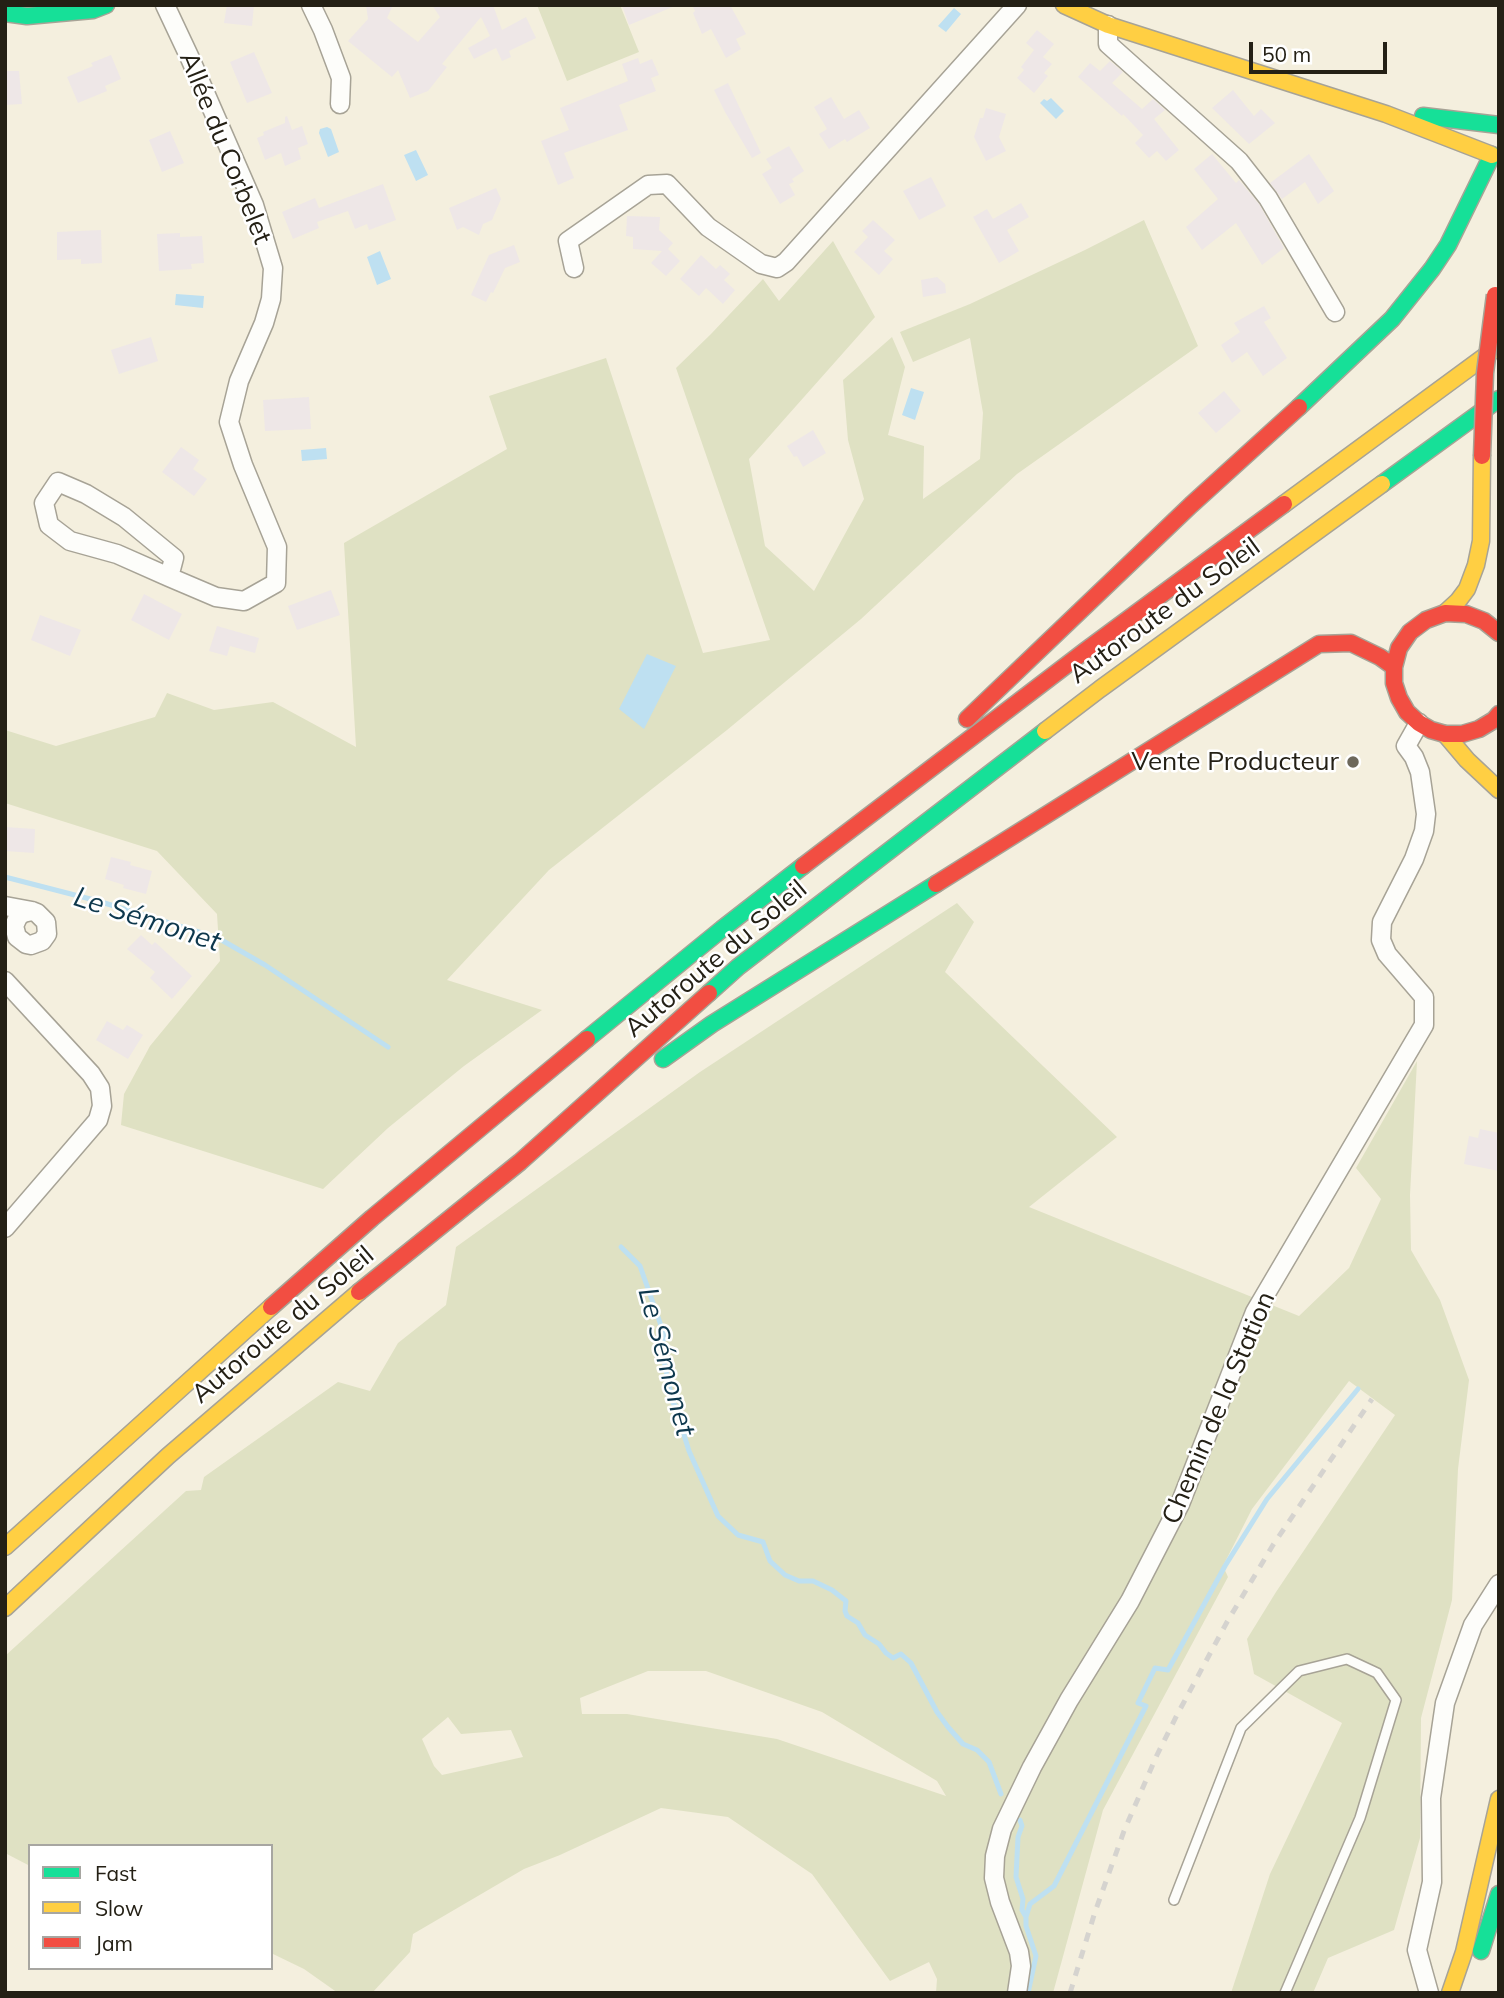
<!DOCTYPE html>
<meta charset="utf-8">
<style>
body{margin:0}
#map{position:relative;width:1504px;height:1998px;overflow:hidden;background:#f4efde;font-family:Mulish,sans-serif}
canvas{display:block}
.frame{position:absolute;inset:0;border:7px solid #242015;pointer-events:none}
.legend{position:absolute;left:28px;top:1844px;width:245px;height:126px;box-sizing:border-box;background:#fff;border:2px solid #a7a6a1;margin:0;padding:9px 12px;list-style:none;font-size:21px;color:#242015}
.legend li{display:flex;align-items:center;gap:14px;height:35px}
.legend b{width:35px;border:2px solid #a7a6a1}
.scale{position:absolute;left:1249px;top:42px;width:138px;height:32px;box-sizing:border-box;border:4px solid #242015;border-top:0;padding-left:9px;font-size:21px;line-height:24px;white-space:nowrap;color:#242015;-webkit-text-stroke:5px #fff;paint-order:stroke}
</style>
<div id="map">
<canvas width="1504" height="1998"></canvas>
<div class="frame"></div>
<ul class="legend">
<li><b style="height:9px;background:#16e098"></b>Fast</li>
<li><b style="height:9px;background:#ffcf43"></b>Slow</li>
<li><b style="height:9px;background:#f24e42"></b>Jam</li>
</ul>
<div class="scale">50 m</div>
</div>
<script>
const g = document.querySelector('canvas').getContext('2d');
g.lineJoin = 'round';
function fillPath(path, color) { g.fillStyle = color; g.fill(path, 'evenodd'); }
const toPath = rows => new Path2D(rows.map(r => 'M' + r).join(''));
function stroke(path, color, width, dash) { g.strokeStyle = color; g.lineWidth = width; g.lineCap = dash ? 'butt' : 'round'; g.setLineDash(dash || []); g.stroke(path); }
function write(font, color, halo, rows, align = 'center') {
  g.font = font + ' Mulish,sans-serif'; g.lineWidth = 5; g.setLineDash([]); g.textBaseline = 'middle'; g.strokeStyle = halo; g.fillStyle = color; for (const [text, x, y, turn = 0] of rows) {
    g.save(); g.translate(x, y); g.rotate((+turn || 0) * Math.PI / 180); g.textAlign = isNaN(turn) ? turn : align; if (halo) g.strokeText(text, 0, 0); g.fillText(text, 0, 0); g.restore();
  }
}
fillPath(toPath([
 [537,5,620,5,639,52,567,81],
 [1144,220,1198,346,1017,474,861,619,727,730,549,870,447,980,542,1010,464,1066,388,1128,323,1189,121,1125,124,1094,150,1046,220,961,217,914,157,851,5,803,5,730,56,746,155,717,167,693,214,710,273,702,356,747,344,543,507,449,489,396,606,358,703,653,770,640,676,368,711,334,763,279,779,301,833,241,875,317,749,459,765,546,814,591,864,499,848,440,843,380,892,337,905,367,888,435,924,446,923,499,980,459,983,413,970,338,913,362,900,332,970,304,1085,250],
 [957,903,974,922,945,972,1117,1137,1029,1207,1299,1316,1349,1268,1381,1199,1356,1168,1417,1061,1410,1195,1411,1250,1440,1300,1469,1380,1458,1469,1452,1600,1421,1718,1420,1838,1394,1930,1328,1958,1313,1993,1231,1993,1270,1874,1342,1723,1254,1674,1247,1639,1276,1592,1395,1415,1349,1381,1252,1509,1223,1566,1228,1577,1103,1810,1053,1993,936,1993,937,1979,929,1962,890,1981,812,1874,728,1817,661,1808,560,1855,524,1869,413,1934,410,1952,372,1993,338,1993,304,1969,271,1953,271,1846,30,1846,30,1866,5,1853,5,1656,186,1491,201,1490,204,1477,338,1382,370,1391,398,1343,446,1305,456,1247,700,1072],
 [648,1671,706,1671,822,1712,937,1781,946,1796,777,1739,627,1714,582,1714,580,1698],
 [448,1717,461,1734,511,1730,523,1757,442,1775,434,1766,422,1739]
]), '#dfe1c3');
fillPath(toPath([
 [954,8,961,14,946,32,938,26],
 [1051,98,1064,111,1056,119,1040,103,1044,99,1047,101],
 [327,127,331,129,339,152,328,157,319,133,320,129],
 [416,150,428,175,416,181,404,155],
 [380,251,391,279,377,285,367,257],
 [176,294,204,296,203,308,175,305],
 [911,388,924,392,915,420,902,415],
 [326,448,327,459,302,461,301,450],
 [647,654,676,666,644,729,619,709]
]), '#bee0f1');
stroke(toPath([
 [5,877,98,901,218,938,265,965,388,1047],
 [621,1247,640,1266,664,1334,662,1352,673,1403,680,1411,686,1426,684,1435,689,1451,718,1516,738,1535,763,1542,770,1561,785,1575,799,1581,813,1581,832,1590,846,1601,845,1611,847,1616,858,1623,865,1635,879,1644,886,1653,893,1658,901,1654,911,1663,937,1712,948,1727,963,1744,977,1750,989,1762,1001,1794],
 [1020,1820,1022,1826,1018,1837,1016,1877,1023,1899,1022,1910,1026,1917,1026,1926,1036,1956,1028,1993],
 [1026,1917,1030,1904,1054,1886,1146,1706,1138,1703,1155,1668,1168,1670,1225,1566,1267,1499,1358,1389]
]), '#bee0f1', 5);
fillPath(toPath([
 [227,5,254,5,252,26,224,23],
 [366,5,393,5,387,18,418,42,440,17,432,5,493,5,502,30,526,17,536,38,509,51,511,57,502,61,496,48,474,59,468,48,490,36,481,17,442,64,447,67,428,91,410,98,398,70,392,77,348,41,368,19],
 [622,5,675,5,675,6,629,25],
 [692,5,730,5,746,34,736,39,741,49,726,58,711,29,702,34,693,13,695,11],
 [1037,30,1054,44,1043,57,1052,64,1044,73,1048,76,1034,93,1017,78,1024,70,1021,67,1034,50,1026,43],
 [254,52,272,93,247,103,230,62],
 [111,55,121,79,105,86,107,91,78,103,67,77,93,66,91,63],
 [638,58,640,64,652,59,659,75,651,78,656,91,619,105,628,130,564,153,574,178,558,185,541,141,569,130,560,108,628,81,622,64],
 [1110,61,1123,72,1112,83,1142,109,1153,99,1165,110,1154,119,1179,150,1166,161,1157,151,1149,158,1135,143,1143,135,1123,114,1122,116,1078,77,1090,63,1100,71],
 [5,71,19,71,22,104,5,105],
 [728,83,761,153,752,158,725,112,714,90],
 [1233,90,1254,116,1261,109,1275,123,1249,144,1212,108],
 [831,97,844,119,859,110,870,128,847,142,845,139,829,149,819,134,827,129,814,107],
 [986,108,1006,114,999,137,1006,151,986,161,974,137,980,118,983,118],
 [287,116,292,130,302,126,308,144,298,148,301,159,285,166,281,153,265,160,257,138,264,135,263,132,285,123,285,117],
 [170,131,184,163,162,172,149,140],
 [789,146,804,171,792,179,794,182,789,184,795,195,780,204,762,174,772,168,766,159],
 [1212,154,1236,183,1239,180,1259,204,1284,248,1262,265,1236,223,1202,250,1186,227,1218,199,1194,169],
 [1309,154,1334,191,1318,204,1305,182,1282,199,1270,183],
 [931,177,946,206,919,220,903,191],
 [383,184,396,220,369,230,367,224,355,229,348,211,317,222,319,228,293,239,282,212,315,198,319,208],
 [496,188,501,199,492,220,483,224,479,235,463,227,457,230,449,208],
 [1021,203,1029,217,1007,230,1019,251,999,263,973,217,987,209,993,219],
 [627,216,660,217,659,230,673,243,668,249,680,261,666,276,651,263,662,251,633,249,633,237,626,236],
 [873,220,895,240,884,251,893,259,879,275,854,252,868,237,862,231],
 [101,230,102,263,81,264,81,259,57,260,57,232],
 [180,233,180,237,202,236,204,263,191,264,192,269,159,271,157,234],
 [514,245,520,262,505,268,493,293,491,292,486,302,471,295,489,255],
 [701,255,716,269,720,265,730,274,724,280,735,290,723,304,706,288,699,296,680,279],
 [937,277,945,284,946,293,923,297,921,280],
 [1264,306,1271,318,1264,322,1287,358,1263,376,1247,352,1232,363,1221,345,1240,332,1234,323],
 [151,337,158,361,119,374,111,350],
 [1224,391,1241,411,1216,433,1198,413],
 [309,397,311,429,265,431,263,400],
 [813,430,826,453,803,467,797,456,794,457,787,446],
 [181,447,199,460,193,469,207,479,194,496,162,472],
 [331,590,340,615,297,630,288,606],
 [144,594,182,614,169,640,131,620],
 [40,615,81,630,70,656,31,640],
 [217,626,259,638,255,653,230,646,227,656,209,651],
 [5,827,35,829,34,853,5,851],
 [111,857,131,862,130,865,152,871,146,894,123,888,124,885,105,879],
 [141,935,152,945,155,942,192,976,172,999,150,978,155,972,127,949],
 [107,1021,123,1030,127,1025,143,1035,128,1059,96,1040],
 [1480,1129,1499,1133,1499,1171,1464,1164,1469,1136,1478,1138]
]), '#eee7e7');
const lane = toPath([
 [1174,1900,1241,1728,1299,1671,1347,1659,1377,1673,1396,1700,1360,1818,1285,1993]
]);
const street = toPath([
 [165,5,189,56,254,205,273,268,271,299,264,323,239,381,229,422,243,465,277,547,276,583,244,601,216,597,169,577,117,554,70,541,49,525,44,503,58,482,86,494,124,517,174,558,169,577],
 [311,5,323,30,341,78,340,104],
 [1108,25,1108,44,1239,161,1268,198,1335,312],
 [574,268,568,241,648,185,667,184,708,227,761,264,777,268,786,262,1017,5],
 [5,906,32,911,37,913,46,922,47,934,42,941,31,945,26,944,17,937,14,926,18,917,23,913,32,911],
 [5,981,91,1074,100,1088,102,1106,98,1120,5,1228],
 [1017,1993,1021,1966,1019,1952,1000,1902,994,1878,995,1856,1002,1829,1032,1767,1069,1700,1130,1601,1180,1504,1255,1312,1424,1025,1424,997,1387,954,1381,940,1382,922,1414,859,1424,831,1426,814,1420,772,1414,757,1406,746,1419,723],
 [1429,1993,1417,1950,1432,1882,1431,1798,1445,1703,1473,1625,1499,1584]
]);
const fast = toPath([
 [5,13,27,16,93,10,106,5],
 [1423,116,1499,125],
 [1299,407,1392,319,1432,269,1448,245,1492,155],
 [1382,484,1499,399],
 [709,993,738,967,1045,731],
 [587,1039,722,929,803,866],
 [663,1059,712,1024,936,884],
 [1481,1951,1499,1894]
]);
const slow = toPath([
 [1064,5,1108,25,1386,114,1492,155],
 [1284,504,1499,346],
 [1445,613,1458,601,1467,589,1476,565,1481,541,1482,456],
 [1045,731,1100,689,1382,484],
 [1445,734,1467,760,1499,790],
 [5,1547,271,1307],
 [5,1608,168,1456,359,1292],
 [1450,1993,1464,1952,1499,1799]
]);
const jam = toPath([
 [1499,633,1484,621,1466,614,1445,613,1426,620,1410,632,1399,648,1394,667,1394,683,1399,698,1407,712,1419,723,1431,730,1445,734,1462,734,1479,729,1494,720,1499,714],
 [967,719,1191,505,1299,407],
 [803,866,1085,651,1284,504],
 [936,884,1319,644,1351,643,1380,657,1394,667],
 [359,1292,520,1162,709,993],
 [271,1307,372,1218,587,1039]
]);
stroke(lane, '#a7a396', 12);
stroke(street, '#a7a396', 21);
stroke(fast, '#a7a396', 19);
stroke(slow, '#a7a396', 19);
stroke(jam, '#a7a396', 19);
stroke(lane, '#fdfdfa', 9);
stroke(street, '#fdfdfa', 18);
stroke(fast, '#16e098', 16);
stroke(slow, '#ffcf43', 16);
stroke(jam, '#f24e42', 16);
stroke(toPath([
 [1070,1993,1095,1912,1124,1831,1157,1755,1177,1715,1227,1622,1273,1545,1372,1399]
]), '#d5d3cf', 5, [9, 9]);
const jamBridge = toPath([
 [1482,456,1485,373,1495,295]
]);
stroke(jamBridge, '#a7a396', 19, []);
stroke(jamBridge, '#f24e42', 16);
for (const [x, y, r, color] of [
 [1353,762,7,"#6d685b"]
]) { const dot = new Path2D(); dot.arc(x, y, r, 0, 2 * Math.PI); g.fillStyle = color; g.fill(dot); stroke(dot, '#fff', 2.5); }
write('26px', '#242015', '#fff', [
 ["Allée du Corbelet",225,148,68],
 ["Autoroute du Soleil",1165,611,-36],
 ["Autoroute du Soleil",716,959,-40],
 ["Autoroute du Soleil",283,1325,-40],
 ["Chemin de la Station",1219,1408,-67]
]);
write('26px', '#242015', '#fff', [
 ["Vente Producteur",1339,762]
], 'right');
write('italic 28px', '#0e384d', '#fff', [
 ["Le Sémonet",147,920,18],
 ["Le Sémonet",666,1362,75]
]);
</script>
